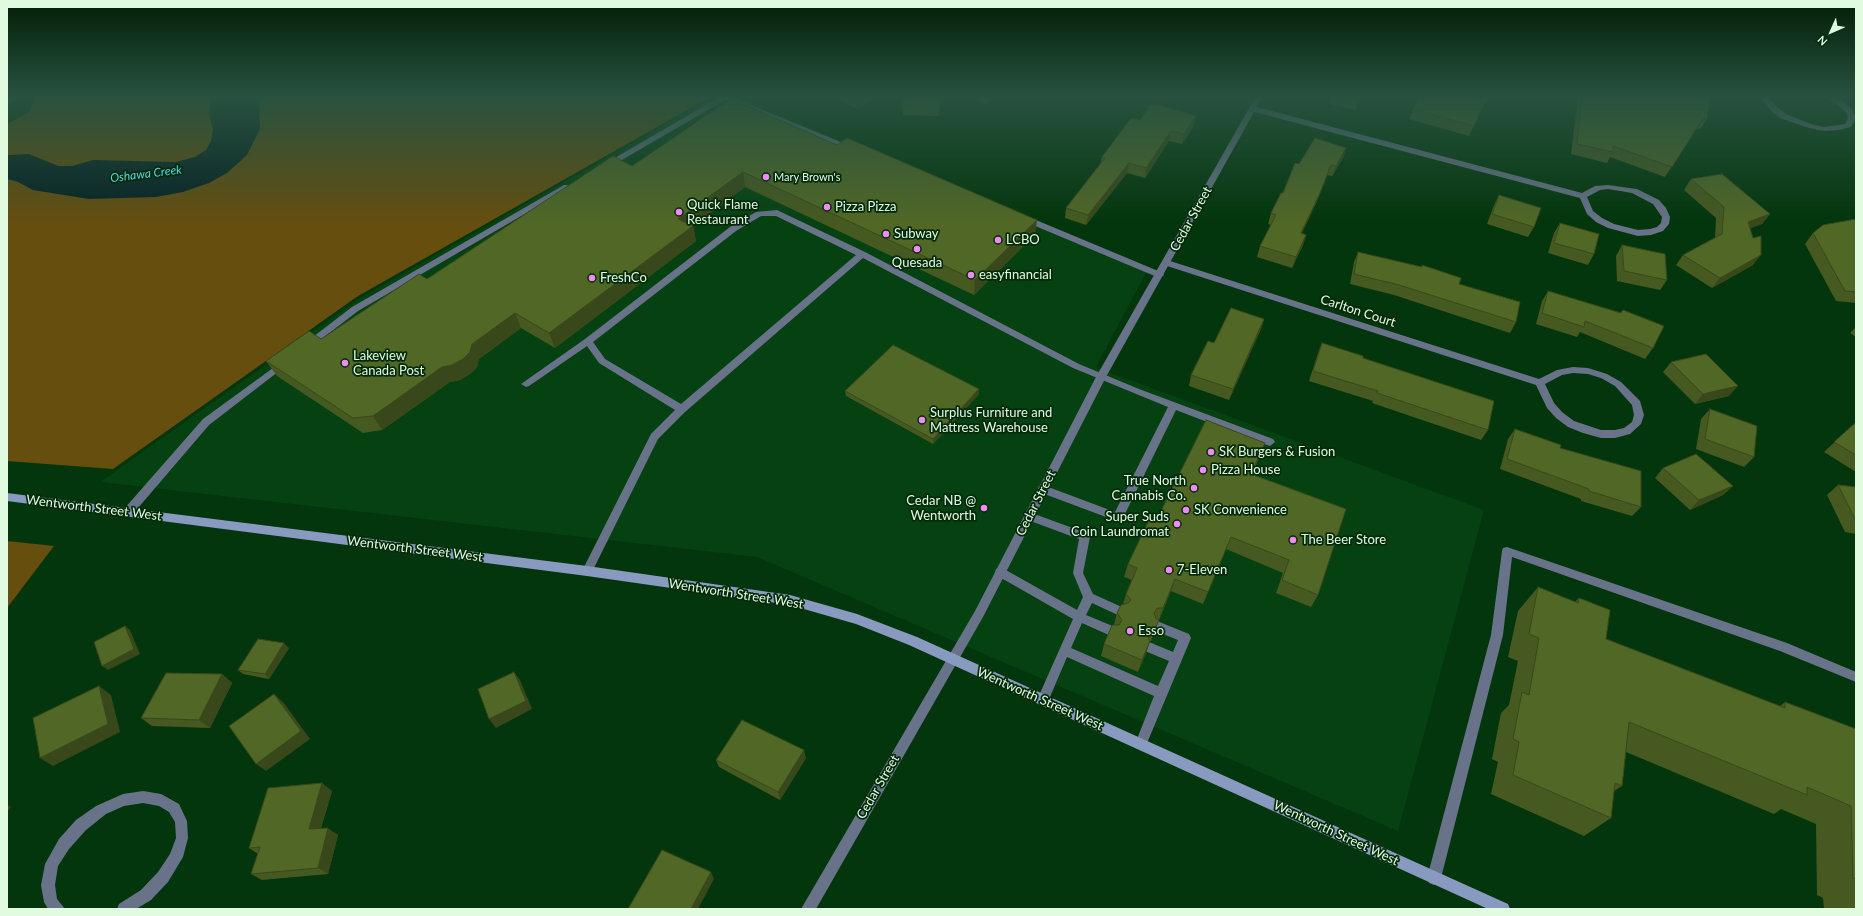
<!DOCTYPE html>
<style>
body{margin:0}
#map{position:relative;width:1863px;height:916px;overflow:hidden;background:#03360c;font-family:Lato,sans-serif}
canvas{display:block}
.frame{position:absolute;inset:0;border:8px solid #e1fbe1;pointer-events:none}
.north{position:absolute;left:1811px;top:12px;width:40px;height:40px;-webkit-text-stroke:3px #052a0b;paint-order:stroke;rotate:225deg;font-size:11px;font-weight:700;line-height:16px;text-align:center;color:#e1fbe1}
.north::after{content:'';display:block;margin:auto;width:14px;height:18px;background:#e1fbe1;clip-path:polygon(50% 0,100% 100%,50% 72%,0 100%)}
</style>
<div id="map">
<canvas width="1863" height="916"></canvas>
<div class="frame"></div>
<div class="north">N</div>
</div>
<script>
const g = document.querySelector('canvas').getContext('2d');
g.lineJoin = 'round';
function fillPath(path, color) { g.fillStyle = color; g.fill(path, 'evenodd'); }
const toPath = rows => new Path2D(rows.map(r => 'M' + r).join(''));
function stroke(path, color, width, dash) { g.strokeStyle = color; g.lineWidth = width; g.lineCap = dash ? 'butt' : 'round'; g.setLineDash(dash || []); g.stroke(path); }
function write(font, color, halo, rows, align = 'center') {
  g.font = font + ' Lato,sans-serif'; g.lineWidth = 3.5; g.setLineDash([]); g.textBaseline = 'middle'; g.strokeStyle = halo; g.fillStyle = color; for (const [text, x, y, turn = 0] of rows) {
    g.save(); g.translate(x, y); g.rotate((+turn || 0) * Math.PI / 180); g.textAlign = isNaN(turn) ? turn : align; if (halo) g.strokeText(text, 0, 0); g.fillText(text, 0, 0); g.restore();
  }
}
fillPath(toPath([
 [715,96,737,96,1147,271,1099,361,1097,368,1484,510,1398,831,757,557,100,482,360,298]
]), '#054111');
fillPath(toPath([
 [35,96,712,96,358,296,113,469,7,461,7,124,29,112],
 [7,541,54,546,7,608]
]), '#664e0e');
fillPath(toPath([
 [212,96,261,96,259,102,260,129,247,155,227,173,209,183,183,192,156,197,89,199,33,190,18,182,7,179,7,155,9,155,29,154,58,166,72,166,93,160,176,162,195,157,206,150,211,141,213,130,209,113]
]), '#072124');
fillPath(toPath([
 [721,96,729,96,855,148,854,150,848,150,725,100,608,168,605,168,601,166,721,96],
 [564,185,567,185,571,187,358,311,311,347,305,347,303,345,305,343,352,307,564,185],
 [777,210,865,252,1079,364,1139,389,1273,439,1275,442,1270,446,1267,445,1176,410,1122,520,1114,520,1039,492,1038,489,1039,486,1043,485,1115,512,1168,407,1073,368,863,258,685,412,658,439,591,574,587,576,583,574,582,571,651,434,675,410,599,363,587,346,529,386,526,387,521,384,585,339,730,227,756,212,777,210],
 [761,216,776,216,856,255,681,404,605,359,593,342,736,231,761,216],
 [1024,215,1163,273,1164,275,1160,278,1157,277,1021,220,1020,218,1024,215],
 [284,360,289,363,287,365,209,425,132,515,124,515,123,512,124,509,203,419,284,360],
 [1029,512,1089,534,1090,537,1083,573,1093,594,1124,608,1126,611,1124,614,1120,616,1092,603,1086,615,1115,627,1117,631,1115,635,1111,636,1082,623,1071,648,1158,686,1169,661,1145,651,1143,647,1145,643,1149,642,1173,652,1178,640,1153,630,1151,626,1153,622,1157,621,1189,634,1191,638,1145,748,1141,750,1137,748,1135,744,1154,696,1067,657,1047,704,1043,706,1039,704,1037,700,1073,619,996,575,995,572,996,569,1000,567,1004,569,1077,610,1083,597,1073,573,1079,539,1025,519,1024,516,1025,513,1029,512],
 [1507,547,1787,643,1856,672,1856,682,1780,651,1512,557,1503,635,1441,878,1439,883,1434,885,1429,883,1427,878,1491,635,1502,551,1503,548,1507,547]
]), '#68738a');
fillPath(toPath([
 [1756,96,1768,96,1777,107,1786,114,1811,124,1824,127,1845,124,1848,118,1846,112,1837,105,1824,96,1833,96,1843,101,1852,109,1856,118,1851,127,1839,130,1824,131,1809,128,1780,118,1771,111,1762,100,1756,96],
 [1251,107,1257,107,1582,193,1595,186,1608,185,1637,189,1659,200,1666,208,1670,217,1669,224,1663,231,1651,235,1638,236,1608,228,1596,222,1587,214,1580,198,1251,111,1251,107],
 [1608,189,1632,193,1653,204,1662,217,1661,223,1657,227,1650,229,1638,230,1614,224,1602,218,1593,211,1587,197,1600,190,1608,189],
 [1167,260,1539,379,1557,370,1573,367,1588,368,1607,374,1621,382,1640,401,1644,415,1641,424,1630,434,1615,438,1601,438,1583,433,1568,427,1556,418,1547,408,1536,385,1164,265,1163,263,1167,260],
 [1573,373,1588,374,1601,378,1615,386,1632,405,1634,415,1632,422,1624,428,1615,430,1601,430,1574,421,1562,412,1554,403,1545,384,1562,375,1573,373],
 [143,791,161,794,179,804,187,821,188,838,183,857,168,882,151,900,136,909,117,909,119,904,141,890,158,872,170,854,176,838,175,822,169,812,159,806,143,803,124,806,106,814,86,830,69,849,58,866,55,885,57,899,65,909,48,909,44,902,41,885,45,864,59,839,76,820,96,806,123,794,143,791]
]), '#68738a');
fillPath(toPath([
 [1256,96,1263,96,1106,377,983,617,816,909,801,909,975,611,1096,377,1256,96]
]), '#68738a');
fillPath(toPath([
 [7,493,587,566,790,595,857,614,917,637,1508,904,1510,909,1488,909,909,645,856,624,790,605,587,576,7,501,7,493]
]), '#899ac0');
fillPath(toPath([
 [833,96,880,96,857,109],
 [903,96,940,96,939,116,903,115,902,105],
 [969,96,1002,96,986,105],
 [1332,96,1362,96,1355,110,1330,104],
 [1488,96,1469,136,1409,119,1413,109],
 [1578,96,1710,96,1707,119,1700,129,1696,128,1665,177,1610,157,1607,163,1571,154],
 [731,99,1035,235,974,295,745,187,693,226,696,241,555,348,521,328,479,359,477,367,470,374,460,380,450,382,382,430,363,433,277,376,266,361,321,339,427,279,632,166],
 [1140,120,1194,126,1182,144,1169,141,1145,178,1127,173,1086,225,1065,218,1066,208,1100,164,1102,157],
 [1346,148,1343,158,1332,176,1327,175,1316,203,1302,233,1306,235,1303,245,1292,268,1257,257,1260,246,1271,225,1268,224,1271,213,1299,164],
 [1691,179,1770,214,1762,224,1750,228,1753,265,1712,288,1676,265,1683,255,1715,238,1716,218,1684,190],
 [1499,195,1534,227,1528,237,1487,224,1494,205],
 [1856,219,1856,303,1836,301,1805,244,1813,233],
 [1560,223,1594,254,1588,265,1548,253,1554,233],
 [1622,245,1667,280,1660,290,1617,281,1616,256],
 [1358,252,1459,284,1516,322,1510,333,1394,295,1350,284,1354,262],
 [1548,291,1620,313,1623,310,1653,348,1645,359,1580,332,1577,337,1536,324,1542,301],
 [1264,319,1261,329,1229,400,1189,386,1191,375,1214,343],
 [1856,327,1856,337,1850,333],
 [1322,343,1363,358,1488,430,1481,440,1372,403,1373,401,1309,381,1318,353],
 [1671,362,1729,396,1695,404,1663,372],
 [845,391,979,394,933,444,846,396],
 [1710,409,1754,457,1744,467,1696,449,1701,419],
 [1856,423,1856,472,1824,452,1854,424],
 [1515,429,1560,448,1641,507,1632,516,1581,501,1581,499,1500,469,1508,439],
 [1260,456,1252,474,1318,595,1311,607,1276,593,1283,573,1226,549,1203,604,1171,591,1159,620,1151,641,1150,641,1146,653,1138,672,1101,656,1104,644,1114,625,1117,613,1123,604,1126,594,1132,580,1124,577,1128,564,1155,523],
 [1663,468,1733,486,1723,495,1690,510,1655,478],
 [1838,485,1856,487,1856,534,1845,532,1827,495],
 [1538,587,1575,602,1579,598,1606,639,1780,706,1785,702,1856,729,1856,909,1824,909,1823,898,1817,895,1816,824,1781,809,1774,814,1626,752,1622,786,1614,791,1611,818,1584,836,1491,794,1498,762,1492,759,1501,713,1509,705,1518,661,1508,657,1518,611],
 [289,648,269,679,243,674,238,670],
 [222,674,232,683,210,728,152,726,141,718],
 [806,758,780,800,719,767,716,760],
 [332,791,321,828,338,835,328,874,262,880,251,874,258,854,249,848]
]), '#465920');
fillPath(toPath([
 [7,96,12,96,15,100,7,106],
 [864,96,880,96,857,109,857,100],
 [939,96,940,96,939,116],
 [986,96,1002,96,986,105],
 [1360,96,1362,96,1355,110,1358,100],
 [1196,116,1194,126,1182,144,1184,134],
 [1171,131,1169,141,1145,178,1146,168],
 [1346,148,1343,158,1332,176,1336,166],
 [1129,163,1127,173,1086,225,1088,215],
 [1331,165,1316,203,1297,243,1301,233],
 [743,172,745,187,682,234,678,219],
 [1770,214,1762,224,1740,232,1748,222],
 [1037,220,1035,235,974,295,975,280],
 [693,226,696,241,555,348,549,333],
 [1306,235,1303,245,1292,268,1296,257],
 [1761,255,1753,265,1712,288,1720,278],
 [515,313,521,328,479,359,477,367,470,374,460,380,450,382,382,430,373,416,442,367],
 [1264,319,1261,329,1229,400,1233,389],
 [1738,386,1729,396,1695,404,1703,394],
 [979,389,979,394,933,444,933,439],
 [1265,443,1260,456,1246,487,1251,474],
 [1733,486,1723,495,1690,510,1699,500],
 [1175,579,1171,591,1159,620,1163,608],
 [125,626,130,630,140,654,108,670,102,666],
 [1150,641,1146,653,1138,672,1142,660],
 [284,643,289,648,269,679,265,674],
 [514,672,520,680,532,709,496,728,489,719],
 [222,674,232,683,210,728,199,720],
 [99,686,111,695,120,732,53,766,40,758],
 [274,694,284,703,310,739,266,771,256,764],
 [804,750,806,758,780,800,778,792],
 [322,783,332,791,318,836,309,829],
 [7,805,11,807,7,812],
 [328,828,338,835,328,874,318,868],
 [711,872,714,879,698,909,691,909]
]), '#39481a');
const building = toPath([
 [849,96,864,96,857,100,849,96],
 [903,96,939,96,939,106,902,105,903,96],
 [1344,96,1360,96,1358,100,1344,96],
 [1421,96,1488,96,1474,126,1413,109,1421,96],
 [1582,96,1710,96,1707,119,1703,118,1672,167,1613,146,1613,152,1577,144,1582,96],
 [731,99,837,145,847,138,1037,220,975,280,743,172,678,219,693,226,549,333,515,313,472,344,470,352,463,359,452,365,442,367,373,416,353,418,266,361,309,331,321,339,419,274,427,279,613,156,632,166,731,99],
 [1152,103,1196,116,1184,134,1171,131,1146,168,1129,163,1088,215,1066,208,1105,158,1102,157,1131,118,1140,120,1152,103],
 [1315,138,1346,148,1336,166,1331,165,1320,193,1301,233,1306,235,1296,257,1260,246,1276,215,1271,213,1281,193,1283,193,1295,163,1299,164,1315,138],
 [1722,174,1770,214,1748,222,1753,238,1761,236,1761,255,1720,278,1683,255,1722,234,1724,207,1691,179,1722,174],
 [1499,195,1541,208,1534,227,1492,214,1499,195],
 [1856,219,1856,292,1845,291,1813,233,1823,225,1856,219],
 [1560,223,1599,234,1594,254,1554,243,1560,223],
 [1622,245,1665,254,1667,280,1624,271,1622,245],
 [1358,252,1422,267,1422,265,1461,278,1459,284,1520,302,1516,322,1399,285,1354,274,1358,252],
 [1548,291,1621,313,1623,310,1664,326,1653,348,1585,321,1584,327,1542,313,1548,291],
 [1231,308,1264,319,1233,389,1191,375,1208,341,1214,343,1231,308],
 [1322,343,1363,356,1363,358,1494,401,1488,430,1377,393,1378,391,1313,371,1322,343],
 [893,345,979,389,933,439,845,391,893,345],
 [1706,354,1738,386,1703,394,1671,362,1706,354],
 [1710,409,1757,426,1754,457,1705,439,1710,409],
 [1206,420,1265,443,1251,474,1346,509,1318,595,1282,580,1289,560,1231,537,1208,592,1175,579,1163,608,1157,608,1154,613,1156,619,1159,620,1155,629,1149,630,1146,634,1150,641,1142,660,1104,644,1112,625,1119,625,1122,620,1117,613,1121,605,1128,603,1131,600,1126,594,1137,568,1128,564,1149,520,1155,523,1206,420],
 [1856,423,1856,455,1834,442,1854,424,1856,423],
 [1515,429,1561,445,1560,448,1641,471,1641,507,1589,491,1589,489,1507,459,1515,429],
 [1696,454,1733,486,1699,500,1663,468,1696,454],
 [1838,485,1856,487,1856,521,1838,485],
 [1538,587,1578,603,1579,598,1610,610,1606,639,1785,708,1785,702,1856,729,1856,879,1853,878,1851,806,1807,787,1807,795,1629,722,1622,786,1615,783,1611,818,1513,775,1519,742,1513,739,1522,692,1529,695,1539,638,1529,634,1538,587],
 [125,626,134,649,102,666,94,642,125,626],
 [258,639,284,643,265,674,238,670,258,639],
 [514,672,526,701,489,719,478,689,514,672],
 [166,673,222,674,199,720,141,718,166,673],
 [99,686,108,724,40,758,33,718,99,686],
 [274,694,301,731,256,764,229,726,274,694],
 [742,720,804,750,778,792,716,760,742,720],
 [322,783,309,829,328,828,318,868,251,874,260,847,249,848,268,788,322,783],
 [662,850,711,872,691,909,628,909,662,850]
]);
fillPath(building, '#516725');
stroke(building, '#39481a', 1);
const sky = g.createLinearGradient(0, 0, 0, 224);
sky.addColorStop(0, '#021e07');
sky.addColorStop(0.43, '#285240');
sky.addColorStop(1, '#28524000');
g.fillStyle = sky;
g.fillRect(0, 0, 1863, 224);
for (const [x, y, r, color] of [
 [766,177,4,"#f08bf5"],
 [827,207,4,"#f08bf5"],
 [679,212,4,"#f08bf5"],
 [886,234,4,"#f08bf5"],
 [998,240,4,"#f08bf5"],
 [917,249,4,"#f08bf5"],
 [971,275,4,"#f08bf5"],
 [592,278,4,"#f08bf5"],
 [345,363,4,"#f08bf5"],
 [922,420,4,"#f08bf5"],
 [1211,452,4,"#f08bf5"],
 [1203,470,4,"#f08bf5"],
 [1194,488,4,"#f08bf5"],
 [984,508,4,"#f08bf5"],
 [1186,510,4,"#f08bf5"],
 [1177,524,4,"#f08bf5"],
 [1293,540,4,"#f08bf5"],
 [1169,570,4,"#f08bf5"],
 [1130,631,4,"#f08bf5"]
]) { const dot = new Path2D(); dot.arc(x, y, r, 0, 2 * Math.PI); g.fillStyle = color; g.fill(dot); stroke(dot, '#052a0b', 1.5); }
write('11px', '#e1fbe1', '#052a0b', [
 ["Mary Brown's",774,177]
], 'left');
write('italic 12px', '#54d5e4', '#052a0b', [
 ["Oshawa Creek",146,174,-7]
]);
write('13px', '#e1fbe1', '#052a0b', [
 ["Quick Flame",687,205],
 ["Restaurant",687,220],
 ["Pizza Pizza",835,207],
 ["Subway",894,234],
 ["LCBO",1006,240],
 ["Quesada",917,263,"center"],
 ["easyfinancial",979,275],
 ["FreshCo",600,278],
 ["Lakeview",353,356],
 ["Canada Post",353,371],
 ["Surplus Furniture and",930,413],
 ["Mattress Warehouse",930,428],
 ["SK Burgers & Fusion",1219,452],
 ["Pizza House",1211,470],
 ["True North",1186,481,"right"],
 ["Cannabis Co.",1186,496,"right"],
 ["Cedar NB @",976,501,"right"],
 ["Wentworth",976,516,"right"],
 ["SK Convenience",1194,510],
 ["Super Suds",1169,517,"right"],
 ["Coin Laundromat",1169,532,"right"],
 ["The Beer Store",1301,540],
 ["7-Eleven",1177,570],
 ["Esso",1138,631]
], 'left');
write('13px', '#e1fbe1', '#052a0b', [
 ["Cedar Street",1191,219,-61],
 ["Carlton Court",1358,311,18],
 ["Cedar Street",1036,503,-63],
 ["Wentworth Street West",94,508,7],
 ["Wentworth Street West",415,549,7],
 ["Wentworth Street West",736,594,9],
 ["Wentworth Street West",1040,699,24],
 ["Cedar Street",878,787,-60],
 ["Wentworth Street West",1336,833,25]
]);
</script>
